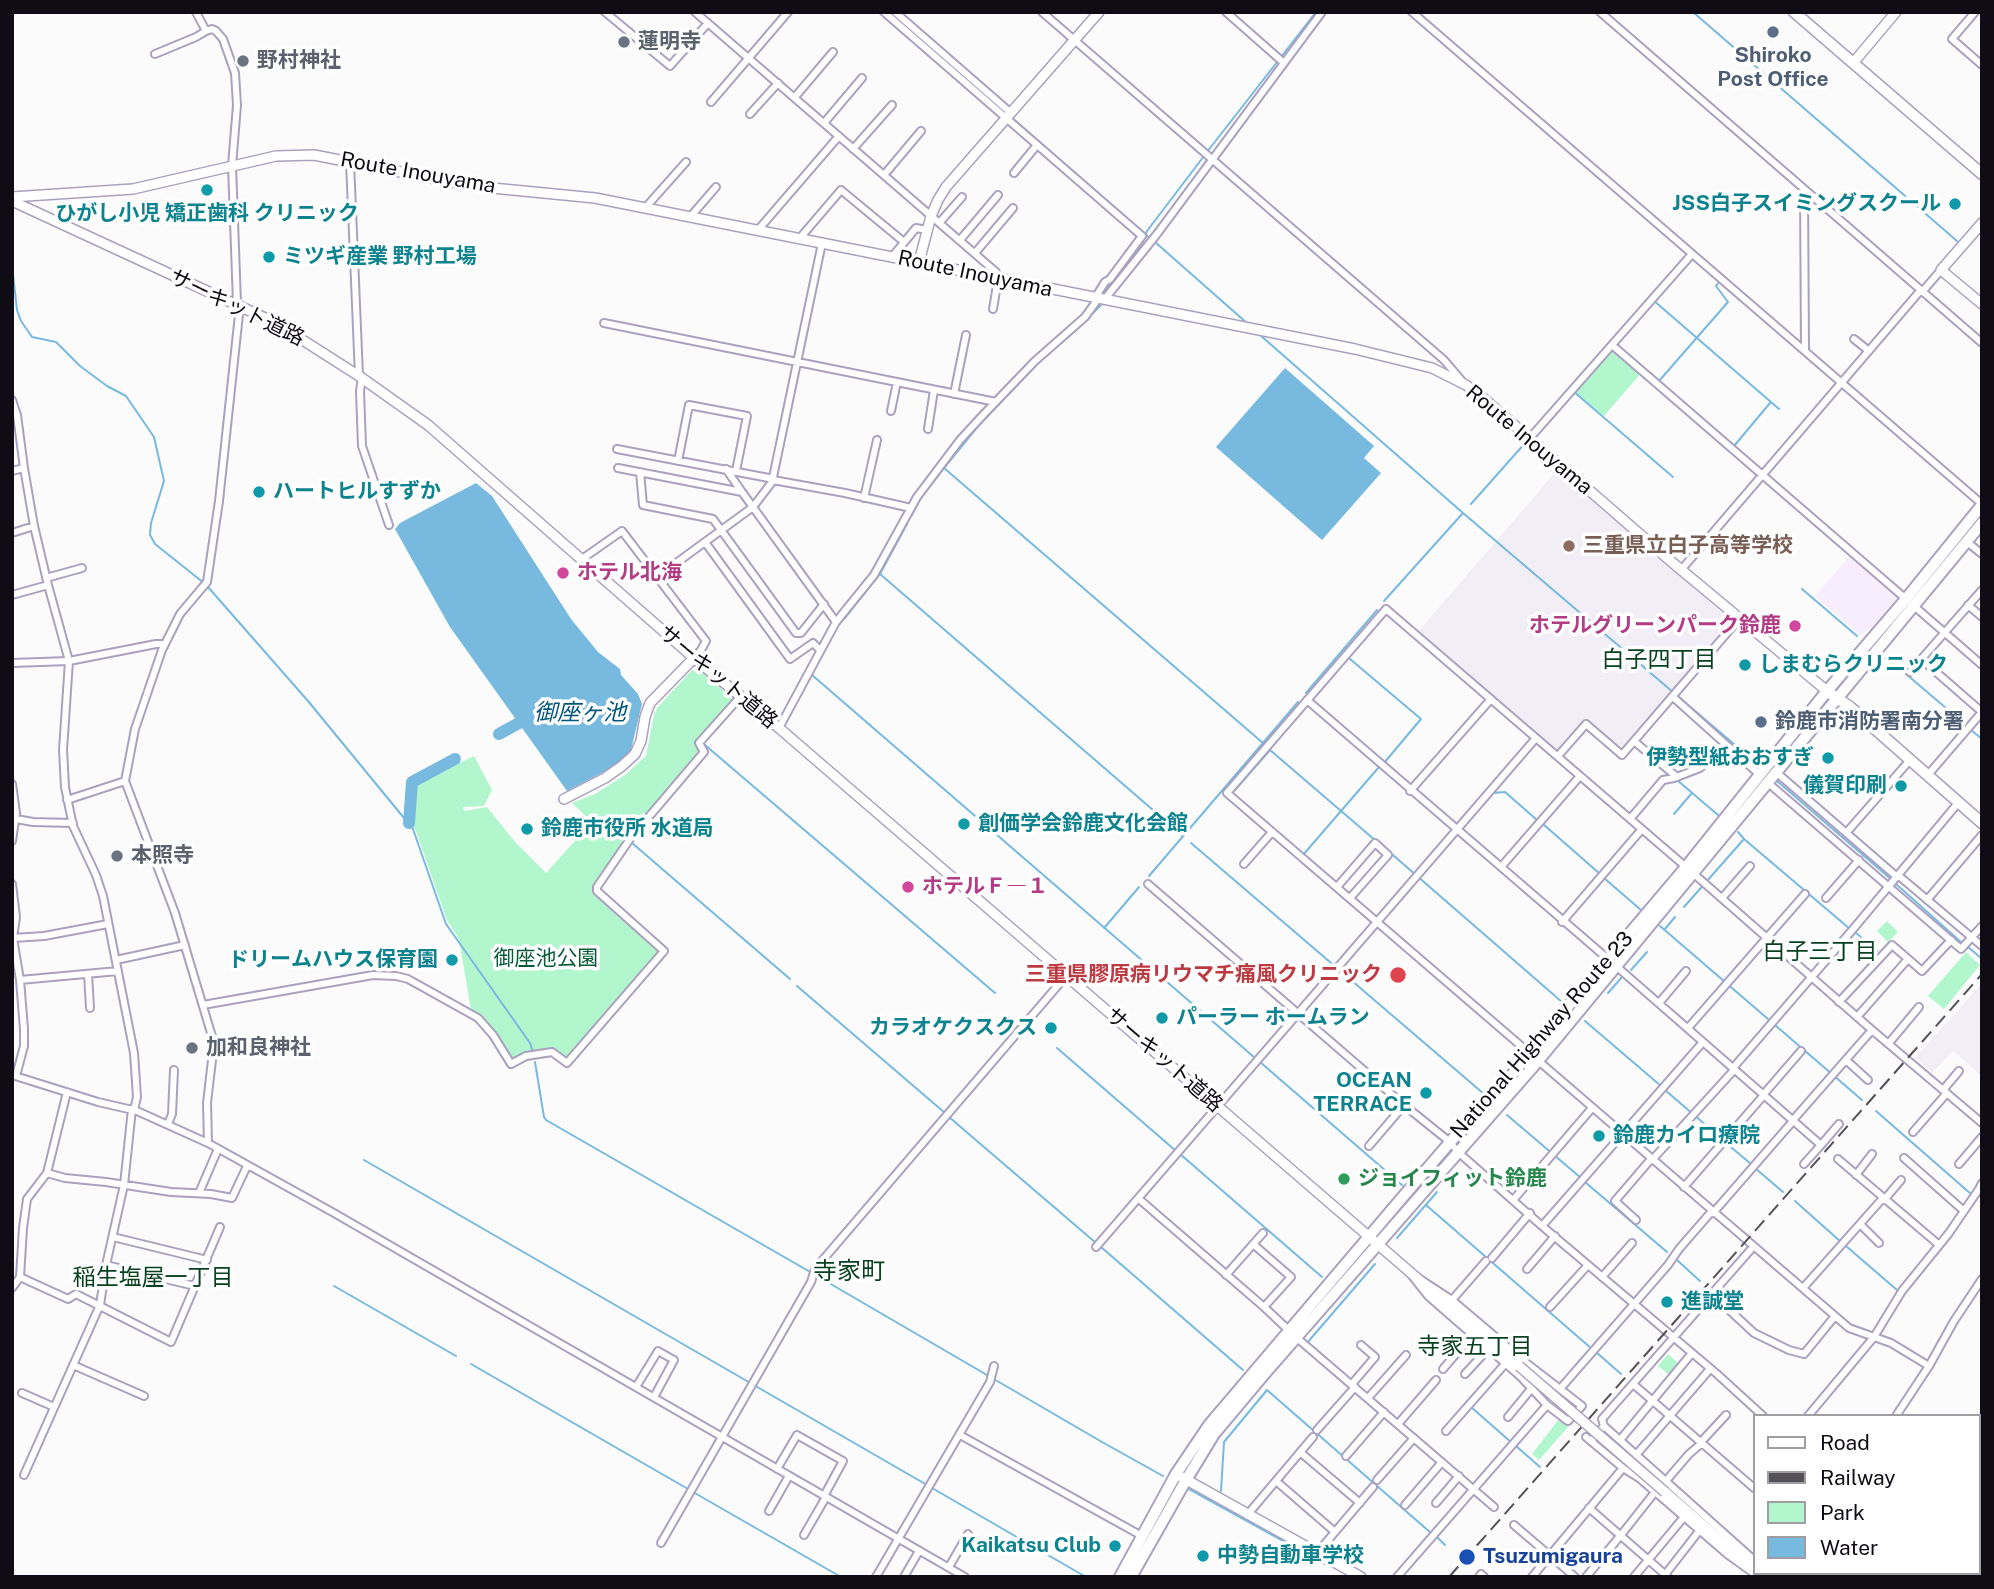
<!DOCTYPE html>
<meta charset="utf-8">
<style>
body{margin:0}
#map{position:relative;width:1994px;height:1589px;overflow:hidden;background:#fbfbfb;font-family:"Public Sans",sans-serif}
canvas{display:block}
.frame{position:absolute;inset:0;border:14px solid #100c16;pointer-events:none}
.legend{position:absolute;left:1753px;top:1414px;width:228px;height:161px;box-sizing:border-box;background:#fff;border:2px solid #9f9ea2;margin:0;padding:9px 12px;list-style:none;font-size:21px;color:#100c16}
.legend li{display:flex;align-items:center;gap:14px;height:35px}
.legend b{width:35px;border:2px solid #9f9ea2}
</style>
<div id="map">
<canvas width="1994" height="1589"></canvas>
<div class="frame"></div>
<ul class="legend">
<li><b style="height:9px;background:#fff"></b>Road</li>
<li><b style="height:9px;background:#535057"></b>Railway</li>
<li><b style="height:19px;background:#b2f6ce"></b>Park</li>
<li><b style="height:19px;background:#78b9e0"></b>Water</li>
</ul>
</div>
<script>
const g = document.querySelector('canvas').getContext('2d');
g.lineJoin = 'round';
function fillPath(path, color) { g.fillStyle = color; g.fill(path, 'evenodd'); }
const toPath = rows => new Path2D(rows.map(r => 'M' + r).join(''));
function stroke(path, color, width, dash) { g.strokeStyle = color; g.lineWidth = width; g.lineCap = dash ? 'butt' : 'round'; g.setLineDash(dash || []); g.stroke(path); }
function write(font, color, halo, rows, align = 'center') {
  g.font = font + ' "Public Sans","Noto Sans JP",sans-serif'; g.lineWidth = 7; g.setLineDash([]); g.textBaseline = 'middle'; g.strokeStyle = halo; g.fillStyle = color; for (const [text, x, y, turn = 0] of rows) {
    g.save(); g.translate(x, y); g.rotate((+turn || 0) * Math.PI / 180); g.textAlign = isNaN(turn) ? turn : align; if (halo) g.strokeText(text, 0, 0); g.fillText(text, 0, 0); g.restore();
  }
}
fillPath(toPath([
 [1851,555,1899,596,1870,630,1868,629,1861,636,1815,596]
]), '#f7edfd');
fillPath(toPath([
 [1558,469,1734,622,1624,751,1621,750,1586,720,1559,751,1556,751,1418,632],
 [1982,983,1982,1076,1953,1051,1932,1073,1915,1058]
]), '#f1eef6');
fillPath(toPath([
 [1612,347,1642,372,1604,416,1574,391],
 [698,669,734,700,697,742,699,753,627,838,594,885,594,892,658,948,659,954,568,1059,556,1050,550,1050,527,1052,513,1059,487,1022,471,1010,459,939,447,920,416,831,410,822,413,819,411,813,414,783,444,768,447,772,447,769,474,756,492,790,484,806,463,807,464,811,487,807,515,842,546,873,592,822,572,803,595,794,625,775,646,756,654,715,657,708,691,671],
 [1887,921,1898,932,1888,942,1877,931],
 [1966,952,1980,965,1944,1009,1928,996],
 [1668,1354,1680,1365,1671,1376,1658,1366],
 [1559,1419,1568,1427,1539,1460,1532,1454]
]), '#b2f6ce');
fillPath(toPath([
 [1285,368,1374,446,1364,458,1381,473,1322,540,1216,447],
 [476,483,492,496,571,619,598,652,620,669,621,675,638,694,642,704,631,750,615,766,567,791,450,627,395,529,400,523]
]), '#78b9e0');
stroke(toPath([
 [890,12,1000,108],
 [1693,12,1957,241],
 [1012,118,1151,239],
 [1207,152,1316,12],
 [1143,239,1147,231,1204,156],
 [1155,242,1248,324],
 [12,265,17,310,21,321,32,337,56,342,80,366,107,386,126,396,154,437,164,481,151,523,150,535,155,544,204,583],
 [1104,294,1113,280],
 [1653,300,1779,409],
 [1260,335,1463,513,1762,768],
 [1615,344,1659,381,1728,302,1716,286,1719,282],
 [1573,391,1673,477],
 [1675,395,1734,446,1770,403],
 [944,468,1263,743],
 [1471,504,1526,442],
 [912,515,920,499,944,468,979,425,1040,361,1075,331,1101,305],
 [880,574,1183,836],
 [208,587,308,701,413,829,446,924,530,1043,533,1052],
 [1802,589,1857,636],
 [1384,601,1463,513],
 [845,618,880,574,907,524],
 [835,631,838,625],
 [1885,658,1895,667,1899,668,1967,726],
 [1350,659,1421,719,1384,763],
 [812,675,1255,1058],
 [1306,693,1377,610],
 [1971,730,1982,739],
 [705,745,995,993],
 [1677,780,1718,815],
 [1777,781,1892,880],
 [1234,791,1270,750,1376,841],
 [1492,793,1505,792,1537,820],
 [1234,795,1241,801],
 [1674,814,1692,793],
 [1543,824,1600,874],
 [1738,832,1744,839],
 [632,843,790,979],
 [1191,843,1484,1094],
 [1386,849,1562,1002],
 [1303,855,1379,767],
 [1149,876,1298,702],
 [1604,878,1641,910],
 [1896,884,1962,943],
 [1684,907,1744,839,1850,929],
 [1660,926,1862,1100],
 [1105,927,1139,887],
 [1665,929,1675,917],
 [1855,932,1877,951],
 [1967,946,1982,959],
 [1631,970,1647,952],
 [797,986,945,1113],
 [1608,993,1622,977],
 [1585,1021,1661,1086],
 [1057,1048,1176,1151],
 [535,1062,544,1117,546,1120,812,1273],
 [1260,1062,1402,1185],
 [1665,1090,1722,1139],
 [1876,1111,1971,1194],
 [1507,1115,1581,1178],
 [949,1117,1096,1243],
 [1726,1143,1751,1164],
 [1180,1154,1322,1277],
 [364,1160,927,1485],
 [1755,1168,1783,1192],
 [1585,1182,1667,1252],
 [1795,1201,1841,1242],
 [1426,1205,1592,1349],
 [1397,1238,1437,1192],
 [1846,1246,1897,1290],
 [1101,1247,1243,1370],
 [1677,1260,1700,1281],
 [817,1276,1102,1442,1163,1476],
 [334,1286,456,1356],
 [1307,1343,1375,1264],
 [1596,1352,1621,1374],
 [471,1364,688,1489],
 [1471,1407,1512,1443],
 [1516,1446,1540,1467],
 [932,1488,1086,1577],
 [1189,1489,1325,1564],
 [1221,1491,1224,1442,1267,1390,1431,1533],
 [693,1492,841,1577],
 [1436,1536,1445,1545]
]), '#78b9e0', 2);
stroke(toPath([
 [499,734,519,723],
 [409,823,412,782,455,759]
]), '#78b9e0', 12);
const street = toPath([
 [196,12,206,31,212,29,216,31,223,39,235,73,237,105,232,166,237,303],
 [605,12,670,66,708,23],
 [695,12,996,272],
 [884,12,1142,236,1110,279,1105,282,1095,298],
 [895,12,1011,113],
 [1042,12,1444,360,1461,380],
 [1226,12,1284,63],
 [1412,12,1982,504],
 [1600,12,1982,343],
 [1975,12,1952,39,1982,65],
 [155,54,196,37,206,31],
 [795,97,833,52],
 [711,102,788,12],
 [750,114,778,83],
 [824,123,862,78],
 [853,149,892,105],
 [350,162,359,376],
 [1014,173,1037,145],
 [884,175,921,131],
 [1804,189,1805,351],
 [646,207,686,162],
 [691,216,716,187],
 [940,222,962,197],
 [758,230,839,136],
 [800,238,841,190,904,242],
 [960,240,998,195],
 [975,253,1013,208],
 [892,257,916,228,927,230],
 [1922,292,1941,270],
 [1104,300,1157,234,1322,12],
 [993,309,998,279],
 [604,323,996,402],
 [1854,339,1869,351],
 [1612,345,1906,599],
 [362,378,360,391,362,446,389,525],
 [954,394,966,335],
 [12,400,17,415,24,468,34,526,48,585,69,661,63,750,65,787,73,826,96,875,103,896,134,1053,137,1097,134,1110],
 [891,411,897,382],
 [928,429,934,390],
 [1529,439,1692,254],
 [617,449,774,479],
 [678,461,689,405,747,416,736,471],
 [618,468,742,492,836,622],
 [726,469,742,492],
 [12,471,24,468],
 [640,472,643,505,713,519,796,633,801,633,824,604],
 [773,480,845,493,911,508],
 [864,498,877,440],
 [12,533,34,526],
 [705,542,790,659,813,643,820,650],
 [1967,542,1982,554],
 [582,559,622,531,706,641,701,650,694,658],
 [1681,570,1920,291],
 [657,577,753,507,772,482,822,243],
 [46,578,82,568],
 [12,595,48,585],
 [1968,605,1982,617],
 [1914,606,1982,665],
 [1921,659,1982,712],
 [12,663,69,661,156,644,165,644],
 [1910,672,1982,590],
 [1673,697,1760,775],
 [1307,700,1608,959],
 [779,728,836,622,874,575,917,497,960,440,984,414,1035,361,1085,317,1098,299],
 [1635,742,1677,777],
 [1558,756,1586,724,1622,755,1739,619],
 [1776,772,1896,876,1899,876,1982,946],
 [1927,776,1982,712],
 [1767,782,1961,949,1982,926],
 [12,784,16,813,12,841],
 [1410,791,1491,699],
 [67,800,125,781],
 [16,819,33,822,73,823],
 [1630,819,1663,780,1674,778,1700,768,1725,744],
 [1847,832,1910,760],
 [1244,864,1272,832],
 [1501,867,1580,776],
 [1686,867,1386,609,1227,793,1849,1328,1891,1343,1929,1366],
 [1694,874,1872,1030,1982,1123],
 [12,884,16,917,13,938,20,980,24,1029,24,1046,16,1076],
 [1148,884,1404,1105,1450,1142,1458,1152,1542,1226,1717,1374,1763,1416],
 [1337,887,1375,843,1388,855,1350,898],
 [1722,898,1750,866],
 [1826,898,1859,860],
 [1927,900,1982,835],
 [1562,922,1642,829],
 [13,938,44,936,108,924],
 [116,960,185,945],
 [1616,966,1821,1145,1804,1164],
 [88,974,90,1008],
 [20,980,118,971],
 [1839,1002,1892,945,1922,971,1951,940],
 [1659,1003,1686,971],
 [203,1005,373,975,396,976,408,979,478,1018,493,1035,511,1064,526,1056,552,1052,567,1063,664,951,597,891,597,887,630,839,704,752,699,743,741,696],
 [1857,1017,1908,959],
 [1688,1028,1805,894],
 [1889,1043,1919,1007],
 [1846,1060,1868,1080],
 [1733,1068,1854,928,1958,803],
 [12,1075,98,1102,137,1111,208,1143,334,1213,965,1577],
 [1943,1090,1959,1071],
 [1763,1095,1801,1051],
 [1793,1120,1872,1030],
 [168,1124,172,1114,174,1070],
 [1913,1132,1947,1093],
 [208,1143,207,1103,214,1043,175,913,125,781,135,729,162,650,180,614,207,582,219,501,240,305],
 [1821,1145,1839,1124],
 [1369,1146,1404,1105],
 [1904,1158,1964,1211],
 [1838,1159,1938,1244],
 [1652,1160,1734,1070],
 [1959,1164,1982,1137],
 [47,1173,65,1178,106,1182,171,1192,211,1194,232,1198,247,1166],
 [1856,1175,1872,1154],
 [1684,1187,1764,1095],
 [199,1193,218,1149],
 [1139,1199,1264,1307,1297,1338,1494,1507],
 [1514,1199,1592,1108],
 [1884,1200,1901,1180],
 [1713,1213,1793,1121],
 [1636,1220,1615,1201,1651,1159],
 [1860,1224,1879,1243],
 [1542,1226,1703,1042],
 [113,1237,207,1260],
 [1253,1244,1291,1277,1264,1307],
 [1096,1247,1536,738],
 [1492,1258,1530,1213],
 [106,1265,195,1286],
 [1527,1269,1555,1236],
 [1409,1272,1452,1300,1530,1366,1582,1406,1568,1421,1547,1405,1521,1377,1428,1296,1409,1272],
 [1226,1275,1263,1233],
 [20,1277,68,1299,76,1294,171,1342,220,1227],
 [1602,1277,1632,1243],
 [12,1288,20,1277,23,1228,27,1199,47,1173,67,1092],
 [1803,1288,1883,1198],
 [1712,1294,1754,1333,1789,1350,1804,1354,1835,1316],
 [1452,1300,1486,1261],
 [1550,1307,1588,1265],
 [73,1365,144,1396],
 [1443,1369,1472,1335],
 [1465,1374,1488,1349],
 [1352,1384,1375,1357,1361,1345],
 [1633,1384,1754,1488],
 [636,1387,658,1351,674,1360,654,1397],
 [1560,1389,1668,1265,1679,1249,1712,1211],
 [22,1393,54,1407],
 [1368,1398,1406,1355],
 [1808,1416,1874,1337,1902,1291,1949,1233,1979,1189,1982,1183],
 [1896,1416,1929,1366,1954,1321,1982,1279],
 [1508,1417,1531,1389],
 [1398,1424,1436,1380],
 [1604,1426,1754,1560],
 [1317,1430,1355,1387],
 [1446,1431,1505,1364],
 [1978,1434,1982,1429],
 [960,1435,1142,1536],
 [1586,1437,1623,1468,1639,1478,1727,1554,1759,1577],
 [1620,1440,1692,1353],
 [1591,1441,1604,1426,1602,1419,1753,1247],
 [1701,1442,1726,1415],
 [1300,1452,1360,1503],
 [1636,1455,1710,1369],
 [1346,1456,1384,1412],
 [777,1469,797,1435,843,1461,824,1496],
 [24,1475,100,1305,106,1265,124,1185,132,1109],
 [1377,1480,1414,1438],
 [1276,1481,1335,1532],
 [1665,1482,1689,1454,1702,1443],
 [1978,1499,1982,1495],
 [1436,1503,1459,1476],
 [1405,1505,1442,1462],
 [1978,1505,1982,1508],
 [1589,1508,1668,1577],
 [769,1511,789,1476],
 [1248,1514,1313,1437],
 [1514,1525,1575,1577],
 [804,1535,826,1497],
 [1621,1535,1655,1492],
 [661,1543,811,1282,815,1269,1066,976],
 [1318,1552,1373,1487],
 [949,1567,968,1534],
 [1978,1568,1982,1564],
 [1876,1573,1881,1577,1884,1573],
 [1664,1576,1699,1531],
 [876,1577,990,1382,994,1366],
 [904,1577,919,1551],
 [1397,1577,1547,1405],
 [1479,1577,1481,1574,1484,1577],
 [1532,1577,1623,1468],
 [1586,1577,1621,1535],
 [1634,1577,1684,1517],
 [1788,1577,1790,1573],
 [1845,1577,1848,1573],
 [1916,1577,1919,1573],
 [1971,1577,1974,1573]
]);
const secondary = toPath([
 [1853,63,1896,12],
 [12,197,133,189,276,156,314,155,472,186,595,198,1355,349,1432,368,1466,385,1482,397,1673,563,1827,691],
 [12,201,276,323,359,376,428,425,694,658,779,728,1519,1366],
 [1982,223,1941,270,1982,304],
 [919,262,931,216,938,200,946,187,1099,12],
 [564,799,605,778,622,766,635,754,641,741,645,717,650,703,694,658],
 [1176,1474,1361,1577],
 [1665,1492,1754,1569],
 [1760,1573,1764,1577]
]);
const primary = toPath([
 [1794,12,1982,174],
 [1831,694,1850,707,1982,823]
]);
const highway = toPath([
 [1120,1577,1176,1474,1209,1425,1401,1199,1458,1133,1497,1094,1537,1043,1686,867,1827,691,1906,599,1982,505],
 [1131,1577,1186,1480,1214,1434,1266,1372,1532,1068,1982,523]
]);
stroke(street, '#aba1be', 10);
stroke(secondary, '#aba1be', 12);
stroke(primary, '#aba1be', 13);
stroke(highway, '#aba1be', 14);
stroke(street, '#fff', 6);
stroke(secondary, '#fff', 9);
stroke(primary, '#fff', 10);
stroke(highway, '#fff', 10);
stroke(toPath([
 [1449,1577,1982,974]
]), '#535057', 2, [14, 7]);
const secondaryBridge = toPath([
 [1519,1366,1665,1492]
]);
stroke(secondaryBridge, '#aba1be', 12, []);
stroke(secondaryBridge, '#fff', 9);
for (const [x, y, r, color] of [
 [1773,32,7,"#5c6f8a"],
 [624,42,7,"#6b7280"],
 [243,61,7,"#6b7280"],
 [207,190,7,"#0f9aa8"],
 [1955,204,7,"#0f9aa8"],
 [269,257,7,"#0f9aa8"],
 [259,492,7,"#0f9aa8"],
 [1569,546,7,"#8d6e63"],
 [563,573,7,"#d1479c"],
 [1795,626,7,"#d1479c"],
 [1745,665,7,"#0f9aa8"],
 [1761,722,7,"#5c6f8a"],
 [1828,758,7,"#0f9aa8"],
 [1901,786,7,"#0f9aa8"],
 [964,824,7,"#0f9aa8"],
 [527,829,7,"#0f9aa8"],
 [117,856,7,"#6b7280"],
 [908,887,7,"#d1479c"],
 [452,960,7,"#0f9aa8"],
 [1398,975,9,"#e0444e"],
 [1162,1018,7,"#0f9aa8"],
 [1051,1028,7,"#0f9aa8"],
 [192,1048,7,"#6b7280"],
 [1426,1093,7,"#0f9aa8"],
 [1599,1136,7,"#0f9aa8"],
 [1344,1179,7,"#2e9e5b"],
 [1667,1302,7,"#0f9aa8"],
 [1115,1546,7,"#0f9aa8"],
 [1203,1556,7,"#0f9aa8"],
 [1467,1557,9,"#1a4fb4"]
]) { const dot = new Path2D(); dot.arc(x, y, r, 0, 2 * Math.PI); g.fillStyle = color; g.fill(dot); stroke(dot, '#fff', 2.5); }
write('bold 21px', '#5b616d', '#fff', [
 ["蓮明寺",638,42],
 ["野村神社",257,61],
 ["本照寺",131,856],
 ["加和良神社",206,1048]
], 'left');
write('bold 21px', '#4e5e75', '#fff', [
 ["Shiroko",1773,56],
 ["Post Office",1773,80],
 ["鈴鹿市消防署南分署",1775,722,"left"]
]);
write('21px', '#100c16', '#fff', [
 ["Route Inouyama",418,173,10],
 ["Route Inouyama",975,274,12],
 ["サーキット道路",237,308,26],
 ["Route Inouyama",1529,440,40],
 ["サーキット道路",718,677,40],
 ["National Highway Route 23",1542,1035,-49],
 ["サーキット道路",1164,1060,41]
]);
write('bold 21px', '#0d838f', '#fff', [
 ["JSS白子スイミングスクール",1941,204,"right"],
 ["ひがし小児 矯正歯科 クリニック",207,214,"center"],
 ["ミツギ産業 野村工場",283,257],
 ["ハートヒルすずか",273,492],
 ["しまむらクリニック",1759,665],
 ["伊勢型紙おおすぎ",1814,758,"right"],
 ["儀賀印刷",1887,786,"right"],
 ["創価学会鈴鹿文化会館",978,824],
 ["鈴鹿市役所 水道局",541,829],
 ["ドリームハウス保育園",438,960,"right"],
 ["パーラー ホームラン",1176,1018],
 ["カラオケクスクス",1037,1028,"right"],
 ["OCEAN",1412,1081,"right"],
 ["TERRACE",1412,1105,"right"],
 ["鈴鹿カイロ療院",1613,1136],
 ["進誠堂",1681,1302],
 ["Kaikatsu Club",1101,1546,"right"],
 ["中勢自動車学校",1217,1556]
], 'left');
write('bold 21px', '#785e54', '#fff', [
 ["三重県立白子高等学校",1583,546]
], 'left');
write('bold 21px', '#b23c85', '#fff', [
 ["ホテル北海",577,573],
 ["ホテルグリーンパーク鈴鹿",1781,626,"right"],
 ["ホテルＦ―１",922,887]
], 'left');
write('21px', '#095b38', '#fff', [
 ["御座池公園",546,959]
]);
write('bold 21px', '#be3a42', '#fff', [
 ["三重県膠原病リウマチ痛風クリニック",1382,975]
], 'right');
write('bold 21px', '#27864d', '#fff', [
 ["ジョイフィット鈴鹿",1358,1179]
], 'left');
write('bold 21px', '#164399', '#fff', [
 ["Tsuzumigaura",1483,1557]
], 'left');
write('23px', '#094120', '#fff', [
 ["白子四丁目",1659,660],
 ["白子三丁目",1820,952],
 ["稲生塩屋一丁目",153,1278],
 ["寺家五丁目",1475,1347]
]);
write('italic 23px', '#00577c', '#fff', [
 ["御座ヶ池",580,713]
]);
write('24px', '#094120', '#fff', [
 ["寺家町",849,1272]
]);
</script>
